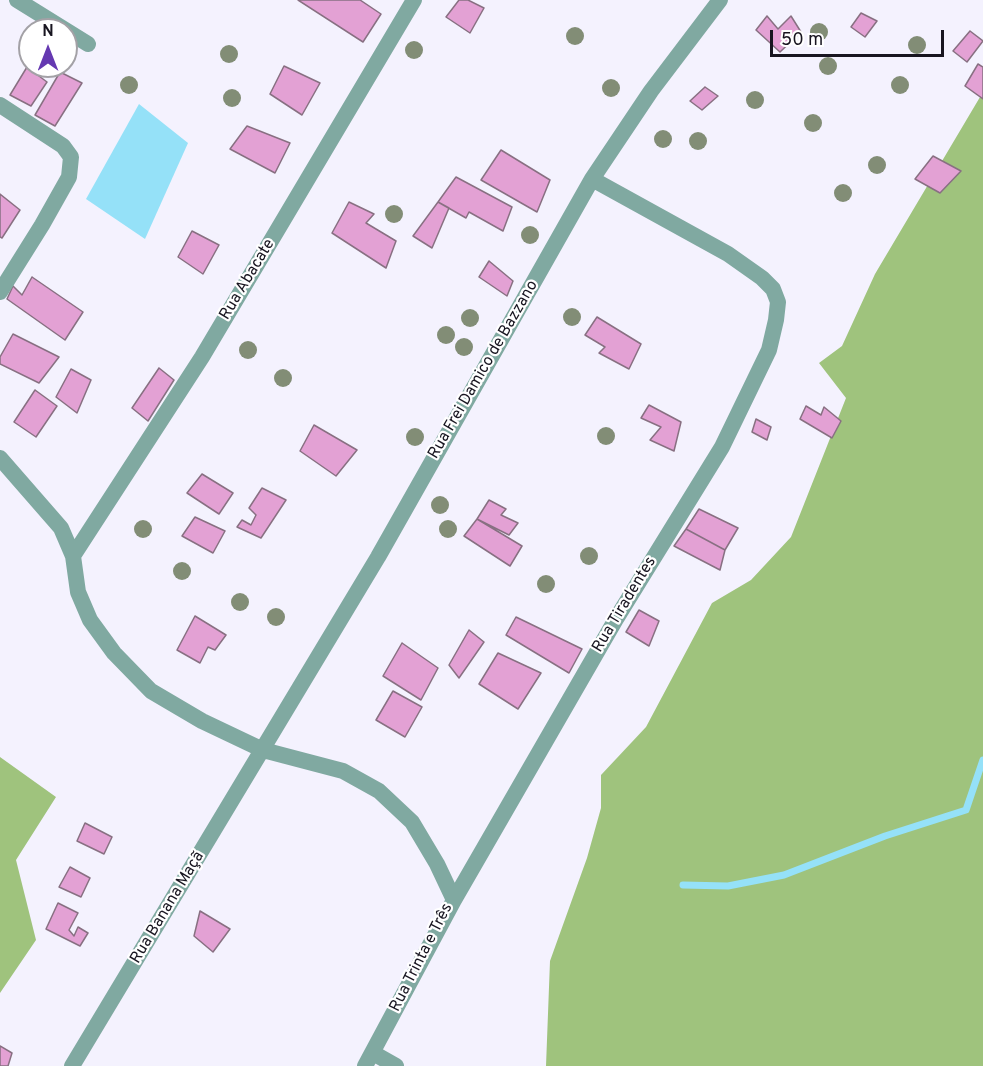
<!DOCTYPE html>
<meta charset="utf-8">
<style>
body{margin:0}
#map{position:relative;width:983px;height:1066px;overflow:hidden;background:#f4f2fe;font-family:Overpass,sans-serif}
canvas{display:block}
.north{position:absolute;left:18px;top:18px;width:60px;height:60px;box-sizing:border-box;background:#fff;border:2px solid #a3a1a6;border-radius:50%;rotate:0deg;font-size:16px;font-weight:700;line-height:24px;text-align:center;color:#181520}
.north::after{content:'';display:block;margin:auto;width:21px;height:27px;background:#6539b1;clip-path:polygon(50% 0,100% 100%,50% 72%,0 100%)}
.scale{position:absolute;left:770px;top:30px;width:174px;height:27px;box-sizing:border-box;border:3px solid #181520;border-top:0;padding-left:8px;font-size:18px;line-height:21px;white-space:nowrap;color:#181520;-webkit-text-stroke:4px #fff;paint-order:stroke}
</style>
<div id="map">
<canvas width="983" height="1066"></canvas>
<div class="north">N</div>
<div class="scale">50 m</div>
</div>
<script>
const g = document.querySelector('canvas').getContext('2d');
g.lineJoin = 'round';
function fillPath(path, color) { g.fillStyle = color; g.fill(path, 'evenodd'); }
const toPath = rows => new Path2D(rows.map(r => 'M' + r).join(''));
function stroke(path, color, width, dash) { g.strokeStyle = color; g.lineWidth = width; g.lineCap = dash ? 'butt' : 'round'; g.setLineDash(dash || []); g.stroke(path); }
function write(font, color, halo, rows, align = 'center') {
  g.font = font + ' Overpass,sans-serif'; g.lineWidth = 4.5; g.setLineDash([]); g.textBaseline = 'middle'; g.strokeStyle = halo; g.fillStyle = color; for (const [text, x, y, turn = 0] of rows) {
    g.save(); g.translate(x, y); g.rotate((+turn || 0) * Math.PI / 180); g.textAlign = isNaN(turn) ? turn : align; if (halo) g.strokeText(text, 0, 0); g.fillText(text, 0, 0); g.restore();
  }
}
fillPath(toPath([
 [983,92,983,1066,546,1066,550,961,587,858,601,808,601,775,646,727,712,603,751,580,791,537,846,398,819,363,842,346,875,274],
 [0,757,56,797,16,860,36,940,0,993]
]), '#9fc37d');
fillPath(toPath([
 [139,104,188,143,145,239,86,199]
]), '#95e1f8');
stroke(toPath([
 [683,885,728,886,784,875,885,836,966,810,983,760]
]), '#95e1f8', 7);
const building = toPath([
 [298,0,360,0,381,14,363,42,298,0],
 [459,0,468,0,484,8,470,33,446,17,459,0],
 [861,13,877,21,865,37,851,27,861,13],
 [767,16,778,29,791,16,801,32,780,52,756,30,767,16],
 [970,31,983,41,967,62,953,51,970,31],
 [978,64,983,67,983,99,965,86,978,64],
 [284,66,320,83,302,115,270,94,284,66],
 [27,67,47,82,31,106,10,95,27,67],
 [60,72,82,83,55,126,35,115,60,72],
 [705,87,718,96,702,110,690,101,705,87],
 [247,126,290,143,275,173,230,149,247,126],
 [501,150,550,180,537,212,481,180,501,150],
 [933,156,961,171,940,193,915,179,933,156],
 [456,177,512,207,503,231,469,212,466,218,438,202,456,177],
 [0,194,20,210,2,238,0,237,0,194],
 [349,202,374,214,366,223,396,241,386,268,332,233,349,202],
 [438,202,449,208,432,248,413,236,438,202],
 [192,231,219,245,203,274,178,257,192,231],
 [489,261,513,281,507,296,479,277,489,261],
 [32,277,83,312,65,340,7,299,13,286,22,295,32,277],
 [597,317,641,344,629,369,599,353,605,347,585,335,597,317],
 [13,334,59,357,39,383,0,364,0,357,13,334],
 [159,368,174,380,148,421,132,408,159,368],
 [71,369,91,380,77,413,56,397,71,369],
 [35,390,57,406,36,437,14,422,35,390],
 [649,405,681,422,674,451,650,440,661,427,641,418,649,405],
 [806,406,821,415,824,407,841,421,832,438,800,419,806,406],
 [756,419,771,427,767,440,752,432,756,419],
 [314,425,357,450,336,476,300,451,314,425],
 [202,474,233,493,219,514,187,493,202,474],
 [262,488,286,500,261,538,237,527,242,520,251,525,256,515,249,508,262,488],
 [489,500,506,509,501,515,518,523,509,535,477,519,489,500],
 [699,509,738,528,725,550,686,529,699,509],
 [195,517,225,531,213,553,182,536,195,517],
 [477,519,522,546,510,566,464,536,477,519],
 [686,529,725,550,720,570,674,546,686,529],
 [639,610,659,621,649,646,626,632,639,610],
 [195,616,226,635,215,650,208,647,200,663,177,650,195,616],
 [516,617,582,649,569,673,506,635,516,617],
 [469,630,484,642,459,678,449,665,469,630],
 [402,643,438,668,421,700,383,676,402,643],
 [498,653,541,673,518,709,479,684,498,653],
 [393,691,422,707,405,737,376,720,393,691],
 [85,823,112,837,104,854,77,841,85,823],
 [70,867,90,878,81,897,59,887,70,867],
 [58,903,78,913,69,930,74,936,78,927,88,933,80,946,46,929,58,903],
 [200,911,230,929,213,952,194,936,200,911],
 [0,1046,12,1053,8,1066,0,1066,0,1046]
]);
fillPath(building, '#e3a1d4');
stroke(building, '#887082', 1.5);
stroke(toPath([
 [17,0,88,44],
 [0,105,63,146,71,157,69,177,42,225,0,292],
 [0,458,61,528,73,556,78,592,90,620,114,653,151,691,202,721,263,750,343,771,379,791,412,822,437,864,454,900,365,1066],
 [73,556,202,357,414,0],
 [454,900,616,619,722,447,769,350,776,320,778,302,773,289,762,278,728,254,592,179],
 [373,1053,396,1066],
 [72,1066,378,557,592,179,651,91,720,0]
]), '#80a9a1', 16);
g.fillStyle = '#828d76';
for (const [x, y] of [
 [819,32],
 [575,36],
 [917,45],
 [414,50],
 [229,54],
 [828,66],
 [129,85],
 [900,85],
 [611,88],
 [232,98],
 [755,100],
 [813,123],
 [663,139],
 [698,141],
 [877,165],
 [843,193],
 [394,214],
 [530,235],
 [572,317],
 [470,318],
 [446,335],
 [464,347],
 [248,350],
 [283,378],
 [606,436],
 [415,437],
 [440,505],
 [143,529],
 [448,529],
 [589,556],
 [182,571],
 [546,584],
 [240,602],
 [276,617]
]) { g.beginPath(); g.arc(x, y, 9, 0, 2 * Math.PI); g.fill(); }
write('16px', '#181520', '#fff', [
 ["Rua Abacate",248,280,-59],
 ["Rua Frei Damico de Bazzano",484,370,-60],
 ["Rua Tiradentes",625,605,-59],
 ["Rua Banana Maçã",168,908,-59],
 ["Rua Trinta e Três",422,958,-63]
]);
</script>
